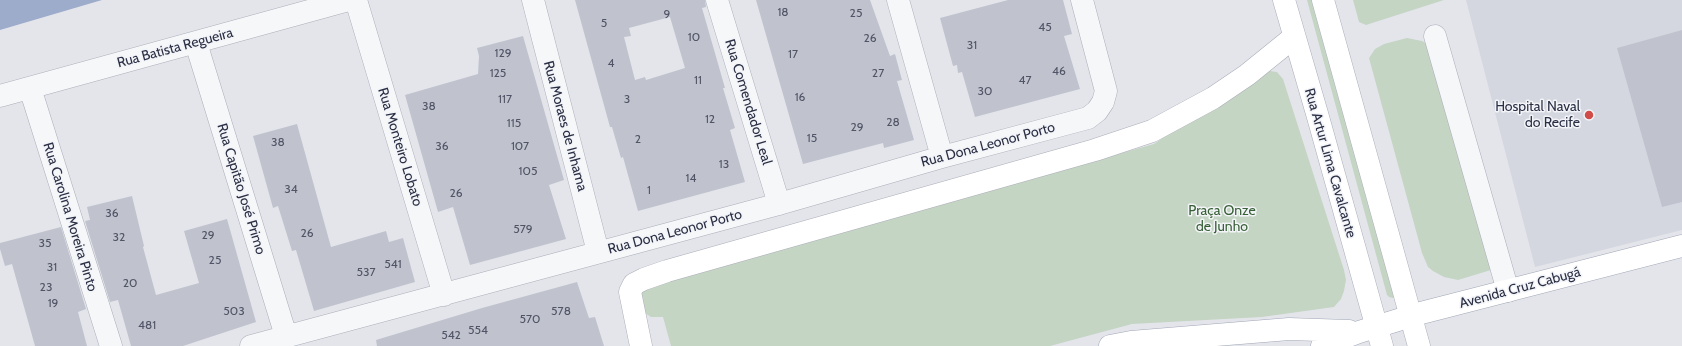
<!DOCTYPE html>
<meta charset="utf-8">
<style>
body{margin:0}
canvas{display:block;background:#e3e5eb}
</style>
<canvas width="1682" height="346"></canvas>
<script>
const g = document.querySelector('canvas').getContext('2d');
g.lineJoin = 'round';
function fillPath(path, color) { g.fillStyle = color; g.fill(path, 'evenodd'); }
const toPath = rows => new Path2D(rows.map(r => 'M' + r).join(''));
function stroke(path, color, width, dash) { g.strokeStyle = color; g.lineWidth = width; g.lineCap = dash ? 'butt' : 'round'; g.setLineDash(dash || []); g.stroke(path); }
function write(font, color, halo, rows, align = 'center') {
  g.font = font + ' Cabin,sans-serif'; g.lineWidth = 3; g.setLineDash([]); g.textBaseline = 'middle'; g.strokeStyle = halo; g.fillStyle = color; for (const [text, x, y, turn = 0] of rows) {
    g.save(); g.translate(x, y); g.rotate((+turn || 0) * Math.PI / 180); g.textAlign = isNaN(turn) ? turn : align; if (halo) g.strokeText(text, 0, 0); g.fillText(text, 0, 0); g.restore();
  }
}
fillPath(toPath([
 [1466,0,1682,0,1682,230,1535,267]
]), '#d5d7e0');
fillPath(toPath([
 [1307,0,1315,0,1395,296,1393,298,1389,297,1387,295],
 [1353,0,1444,0,1366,25,1359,22],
 [1407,38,1422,41,1431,46,1491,270,1458,280,1444,277,1433,271,1428,267,1422,253,1369,58,1375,49,1384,44],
 [1270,71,1277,72,1283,79,1344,270,1346,280,1344,291,1341,299,1334,307,1262,317,1132,324,1050,346,671,346,663,317,651,317,642,311,639,295,651,284,1154,144,1231,92]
]), '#c5d5c4');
fillPath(toPath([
 [0,0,102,0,0,30]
]), '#9eaccb');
fillPath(toPath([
 [575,0,705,0,706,7,702,8,725,88,723,88,735,128,730,130,745,182,638,211,623,157,621,158,612,127,610,127],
 [670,17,685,68,646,80,645,77,635,80,624,37,631,36,629,28],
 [756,0,870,0,890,56,895,54,902,80,897,81,914,140,884,148,883,143,803,164],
 [1008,0,1063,0,1072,34,1064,36,1080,89,975,117,962,72,958,73,957,65,953,66,940,18],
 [1682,30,1682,202,1662,207,1617,48],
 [523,36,564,180,549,185,566,239,470,265,453,207,438,212,405,95,478,74,479,56,477,48],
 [297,124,331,247,386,231,389,242,403,238,415,282,314,311,296,250,292,251,278,206,273,208,253,136],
 [132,196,144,246,143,247,156,295,199,283,184,231,227,219,256,322,183,346,131,346,118,300,110,302,85,221,90,220,87,207],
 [61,227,86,309,78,312,87,346,35,346,12,264,5,266,0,249,0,243],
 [577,282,589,318,595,317,604,346,377,346,376,340,482,308]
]), '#c0c3ce');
const street = toPath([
 [356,0,444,295],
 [533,0,598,252],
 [717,0,779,204],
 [898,0,942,157],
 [1435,36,1508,291],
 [196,43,286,336],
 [30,88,111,346],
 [0,96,349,0],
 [251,346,779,204,942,157,1088,118,1097,111,1103,102,1106,91,1082,0]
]);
const secondary = toPath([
 [1284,0,1318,117,1382,346],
 [1323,0,1419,346],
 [641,346,630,292,634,284,644,279,667,271,1095,150,1152,131,1213,98,1247,75,1294,37]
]);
const primary = toPath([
 [1110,346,1131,342,1289,329,1349,331],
 [1322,346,1359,332,1421,313,1682,246]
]);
stroke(street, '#acaeb9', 23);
stroke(secondary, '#acaeb9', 23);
stroke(primary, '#a2a7b7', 23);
stroke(street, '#f6f7f9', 22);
stroke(secondary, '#fff', 22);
stroke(primary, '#fff', 22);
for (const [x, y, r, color] of [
 [1589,115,5,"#d14c48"]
]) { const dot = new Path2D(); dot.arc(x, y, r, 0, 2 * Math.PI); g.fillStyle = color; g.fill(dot); stroke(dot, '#f3f4f8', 1.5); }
write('12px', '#505466', null, [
 ["18",783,12],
 ["25",856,13],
 ["9",667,14],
 ["5",604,23],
 ["45",1045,27],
 ["10",694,37],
 ["26",870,38],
 ["31",972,45],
 ["129",503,53],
 ["17",793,54],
 ["4",611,63],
 ["46",1059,71],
 ["125",498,73],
 ["27",878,73],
 ["11",698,80],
 ["47",1025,80],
 ["30",985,91],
 ["16",800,97],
 ["117",505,99],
 ["3",627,99],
 ["38",429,106],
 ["12",710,119],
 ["28",893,122],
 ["115",514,123],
 ["29",857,127],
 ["15",812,138],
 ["2",638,139],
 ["38",278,142],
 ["36",442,146],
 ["107",520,146],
 ["13",724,164],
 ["105",528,171],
 ["14",691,178],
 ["34",291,189],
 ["1",649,190],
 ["26",456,193],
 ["36",112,213],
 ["579",523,229],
 ["26",307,233],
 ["29",208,235],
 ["32",119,237],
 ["35",45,243],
 ["25",215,260],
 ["541",393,264],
 ["31",52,267],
 ["537",366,272],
 ["20",130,283],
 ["23",46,287],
 ["19",53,303],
 ["503",234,311],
 ["578",561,311],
 ["570",530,319],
 ["481",147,325],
 ["554",478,330],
 ["542",451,335]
]);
write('14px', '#2a2f44', '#f3f4f8', [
 ["Rua Batista Regueira",175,48,-15],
 ["Rua Comendador Leal",748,102,73],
 ["Rua Moraes de Inhama",565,126,75],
 ["Rua Dona Leonor Porto",988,145,-15],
 ["Rua Monteiro Lobato",400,147,73],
 ["Rua Artur Lima Cavalcante",1330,163,74],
 ["Rua Capitão José Primo",241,189,73],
 ["Rua Carolina Moreira Pinto",70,217,73],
 ["Rua Dona Leonor Porto",675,232,-15],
 ["Avenida Cruz Cabugá",1520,288,-15]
]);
write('14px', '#2a2f44', '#f3f4f8', [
 ["Hospital Naval",1580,107],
 ["do Recife",1580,123]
], 'right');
write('14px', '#386037', '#f3f4f8', [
 ["Praça Onze",1222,211],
 ["de Junho",1222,227]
]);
</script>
